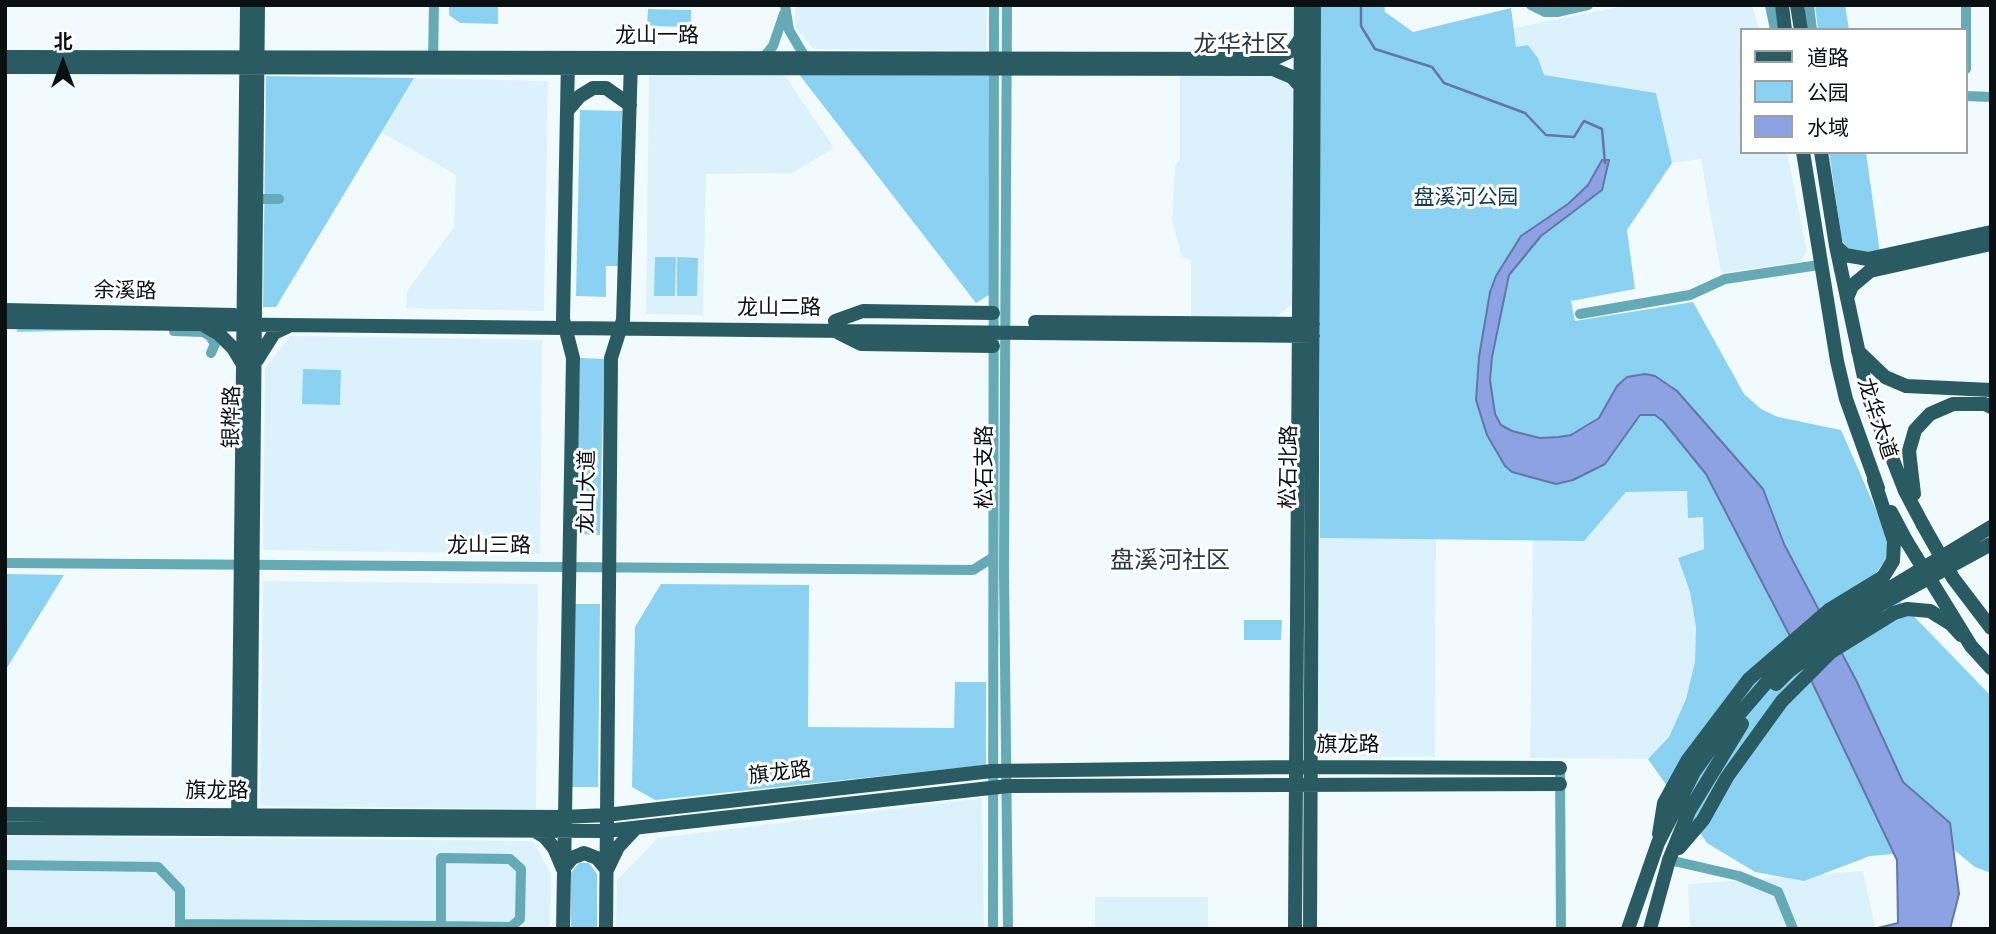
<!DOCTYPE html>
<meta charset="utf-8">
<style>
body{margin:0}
#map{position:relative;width:1996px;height:934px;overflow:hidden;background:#f1faff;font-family:Poppins,"Noto Sans SC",sans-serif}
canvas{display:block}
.frame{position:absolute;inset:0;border:7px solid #0a0f12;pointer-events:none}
.legend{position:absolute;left:1740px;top:28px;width:228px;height:126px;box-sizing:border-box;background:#fff;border:2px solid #9d9fa0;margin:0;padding:9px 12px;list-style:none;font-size:21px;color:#0a0f12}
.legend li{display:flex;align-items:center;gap:14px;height:35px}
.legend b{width:35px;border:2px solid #9d9fa0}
.north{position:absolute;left:28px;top:28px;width:70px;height:70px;-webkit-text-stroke:5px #fff;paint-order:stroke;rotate:0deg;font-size:19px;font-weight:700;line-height:28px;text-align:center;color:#0a0f12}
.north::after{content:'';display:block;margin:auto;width:24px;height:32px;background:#0a0f12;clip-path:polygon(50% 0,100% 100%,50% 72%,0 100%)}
</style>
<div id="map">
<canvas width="1996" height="934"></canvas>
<div class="frame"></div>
<ul class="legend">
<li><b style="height:9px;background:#2a5b62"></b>道路</li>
<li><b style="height:19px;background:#8bd2f2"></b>公园</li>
<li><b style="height:19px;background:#8ca2e3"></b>水域</li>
</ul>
<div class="north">北</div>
</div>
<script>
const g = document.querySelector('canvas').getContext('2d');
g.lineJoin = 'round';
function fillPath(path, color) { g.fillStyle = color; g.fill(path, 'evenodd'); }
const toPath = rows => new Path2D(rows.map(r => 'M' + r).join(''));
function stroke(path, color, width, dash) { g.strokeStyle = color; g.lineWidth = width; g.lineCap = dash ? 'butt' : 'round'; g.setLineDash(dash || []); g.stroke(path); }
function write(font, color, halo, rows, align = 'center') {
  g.font = font + ' Poppins,"Noto Sans SC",sans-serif'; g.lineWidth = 6; g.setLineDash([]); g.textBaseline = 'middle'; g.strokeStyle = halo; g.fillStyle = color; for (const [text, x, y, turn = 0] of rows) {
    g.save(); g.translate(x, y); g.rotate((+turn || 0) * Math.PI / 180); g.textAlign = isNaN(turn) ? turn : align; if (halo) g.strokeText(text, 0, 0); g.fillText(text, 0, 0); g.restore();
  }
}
fillPath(toPath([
 [795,5,987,5,986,51,814,49,795,28],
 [1628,5,1752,5,1759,30,1742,30,1742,152,1787,152,1807,252,1800,262,1721,273,1701,159,1672,163,1656,93,1543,75,1538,58,1516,47,1513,28],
 [649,73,783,73,834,148,792,173,706,174,703,315,646,314],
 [1180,75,1276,75,1295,91,1292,304,1276,317,1191,316,1191,260,1182,257,1172,220,1175,167,1180,159],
 [414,78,548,81,544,311,406,308,407,291,454,227,456,175,381,132],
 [290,336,542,340,540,554,263,550,265,368],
 [1688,491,1703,517,1704,549,1678,558,1690,592,1696,627,1695,662,1686,699,1669,737,1648,759,1530,758,1533,540,1584,541,1626,492],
 [1320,538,1436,539,1435,757,1318,756],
 [263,581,538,584,536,809,260,806],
 [982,798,984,929,616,929,617,880,658,838],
 [5,836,533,841,551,874,550,929,5,929],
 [1863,871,1875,928,1690,929,1688,884],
 [1095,897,1208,897,1208,929,1095,929]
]), '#dbf2fd');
fillPath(toPath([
 [449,5,498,5,498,24,460,23,449,15],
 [1320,5,1384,5,1385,12,1413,32,1511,8,1516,47,1528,45,1538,58,1544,75,1656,93,1672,163,1627,230,1635,289,1571,301,1575,321,1693,302,1744,394,1761,409,1778,417,1841,430,1888,537,1886,560,1874,575,1991,696,1991,873,1975,867,1953,849,1870,856,1804,881,1755,872,1707,843,1648,759,1669,737,1686,699,1695,662,1696,627,1690,592,1678,558,1704,549,1703,517,1688,518,1687,491,1626,492,1584,541,1320,538],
 [1815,5,1845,5,1849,30,1818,30],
 [648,9,691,10,691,27,647,26],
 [798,73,990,74,989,295,976,303],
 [266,76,414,78,276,307,263,307],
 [580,110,622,111,618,266,606,266,606,297,576,296],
 [1829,152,1866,152,1880,253,1867,255,1848,249,1842,240],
 [655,257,676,257,675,296,654,296],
 [677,257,698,258,697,296,677,296],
 [17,327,110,330,17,332],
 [580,358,604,359,600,535,576,534],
 [303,369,341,370,340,405,302,404],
 [5,574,64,575,5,671],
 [661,584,809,585,808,727,954,728,955,682,986,682,986,765,655,800,632,787,635,627],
 [573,604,600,604,598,787,571,787],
 [1244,620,1282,620,1281,640,1244,640],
 [579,863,589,863,597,874,597,929,571,929,571,873]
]), '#8bd2f2');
const water = toPath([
 [1602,160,1609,160,1602,190,1541,236,1509,275,1492,357,1490,380,1495,414,1501,425,1512,431,1540,438,1559,437,1571,435,1599,418,1617,386,1627,377,1645,374,1655,376,1677,391,1763,489,1784,544,1857,682,1903,782,1950,823,1959,894,1950,929,1874,929,1898,923,1897,860,1791,638,1706,474,1663,421,1655,415,1640,415,1605,464,1573,480,1556,484,1512,472,1505,466,1487,435,1476,400,1479,357,1490,292,1496,276,1521,236,1568,204,1588,185,1602,160]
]);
fillPath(water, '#8ca2e3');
stroke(water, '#6576a4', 2);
stroke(toPath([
 [1361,5,1361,26,1375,49,1432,67,1444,83,1525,113,1546,135,1574,137,1584,121,1602,129,1605,163]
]), '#6576a4', 2.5);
stroke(toPath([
 [785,5,789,30,805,57],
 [1007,5,1004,571,1008,929],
 [1531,5,1545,12,1557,12,1588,5],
 [1770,5,1775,30],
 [1809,5,1812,30],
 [764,57,773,46,784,14],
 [433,62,434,5],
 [1966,69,1966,5],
 [1966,96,1991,97],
 [255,199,279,199],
 [1580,314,1690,295,1725,279,1819,265],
 [173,324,174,331,203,332,210,336,215,344,211,353],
 [5,563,973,570,992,558],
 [1560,768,1561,929],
 [1669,860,1739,876,1778,892,1793,929],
 [5,865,158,867,180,890,180,929],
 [180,924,441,926,511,927,520,919,521,869,510,859,441,858,441,929],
 [993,929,994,5]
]), '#65aab4', 10);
stroke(toPath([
 [1782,5,1785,30],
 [1797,5,1801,30],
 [5,57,1274,59,1293,50,1301,38],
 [5,67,1273,69,1292,77,1301,87],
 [567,111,580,96,593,88,606,88,630,105],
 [1803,152,1837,361,1846,399,1878,488],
 [1821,152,1836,246,1868,396,1905,491,1923,525],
 [1836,246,1845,255,1868,259,1991,232],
 [1847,298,1852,286,1870,271,1991,244],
 [5,310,234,315],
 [835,321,863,311,993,313],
 [5,322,1313,336],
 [1035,322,1313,324],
 [205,326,219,334,233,348,242,363],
 [839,333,861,344,993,346],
 [1858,351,1885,377,1906,386,1991,390],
 [257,360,274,333,287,327],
 [1914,494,1909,451,1915,430,1930,414,1953,404,1985,404,1991,407],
 [1891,512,1907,542],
 [1776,684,1789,671,1881,604,1991,544],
 [5,814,564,817,606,815,992,771,1294,767,1560,768],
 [238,821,247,5],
 [250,821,258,5],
 [5,828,606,831,1008,786,1560,784],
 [535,831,545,837,554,848,563,869,572,858,584,853,597,858,607,870,618,847,636,828],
 [1659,834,1664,803,1687,761,1749,679,1829,610,1883,577,1893,561,1894,541,1874,480],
 [1679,848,1703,820,1727,777,1782,701,1831,652,1894,613,1907,609,1930,611,1951,624,1961,635],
 [563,929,573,358,563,319,568,59],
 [606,929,611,358,623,320,631,61],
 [1295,929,1301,5],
 [1310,929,1314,5],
 [1628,929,1658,843,1694,772,1717,740,1785,661,1839,619,1991,527],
 [1650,929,1669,860,1689,811,1742,724]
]), '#2a5b62', 14);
stroke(toPath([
 [1923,525,1953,578,1991,628],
 [1907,542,1971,646,1991,668]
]), '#2a5b62', 14);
write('21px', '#0a0f12', '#fff', [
 ["龙山一路",657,37],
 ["余溪路",125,292,1],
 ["龙山二路",779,309],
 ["银桦路",233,417,-89],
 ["龙华大道",1876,419,72],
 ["松石支路",986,467,-90],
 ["松石北路",1290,467,-89],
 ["龙山大道",588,492,-89],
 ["龙山三路",489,547],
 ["旗龙路",1348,746],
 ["旗龙路",780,774,-7],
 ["旗龙路",217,792]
]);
write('21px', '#163d4d', '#fff', [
 ["盘溪河公园",1466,199]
]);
write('24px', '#2c383e', '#fff', [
 ["龙华社区",1241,46],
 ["盘溪河社区",1170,562]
]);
</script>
